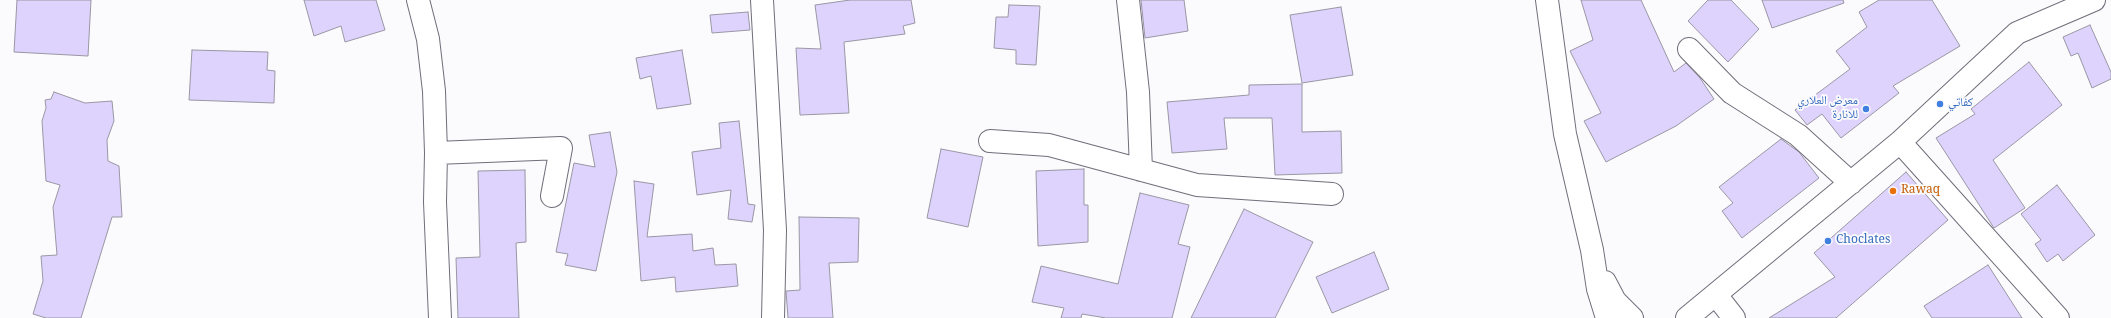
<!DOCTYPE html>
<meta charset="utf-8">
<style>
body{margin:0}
canvas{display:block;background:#fbfafd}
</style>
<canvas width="2111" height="318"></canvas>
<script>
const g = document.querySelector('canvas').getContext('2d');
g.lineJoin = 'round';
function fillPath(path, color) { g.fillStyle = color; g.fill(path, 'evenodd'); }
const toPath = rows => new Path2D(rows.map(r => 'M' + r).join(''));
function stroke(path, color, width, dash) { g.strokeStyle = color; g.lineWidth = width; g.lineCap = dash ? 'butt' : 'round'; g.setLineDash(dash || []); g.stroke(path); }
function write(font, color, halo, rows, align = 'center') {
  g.font = font + ' Georgia,"Noto Naskh Arabic",serif'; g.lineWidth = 3.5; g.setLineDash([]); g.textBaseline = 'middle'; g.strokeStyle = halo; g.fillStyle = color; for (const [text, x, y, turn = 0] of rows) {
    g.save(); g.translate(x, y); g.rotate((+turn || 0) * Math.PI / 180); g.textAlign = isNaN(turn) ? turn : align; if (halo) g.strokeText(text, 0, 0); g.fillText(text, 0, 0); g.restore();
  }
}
const building = toPath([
 [17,0,91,0,88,56,14,52,17,0],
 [304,0,376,0,385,30,345,42,341,26,314,36,304,0],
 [850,0,911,0,915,23,903,26,905,34,844,42,849,113,800,115,796,48,821,49,815,5,850,0],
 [1141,0,1184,0,1188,31,1145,38,1141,0],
 [1581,0,1641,0,1674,72,1686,63,1700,78,1714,99,1676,126,1606,162,1584,121,1601,113,1570,51,1593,40,1581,0],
 [1708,0,1731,0,1759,29,1728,62,1688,21,1708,0],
 [1762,0,1843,0,1844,3,1772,28,1762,0],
 [1879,0,1932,0,1960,46,1893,86,1899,93,1841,138,1822,114,1807,125,1795,110,1850,69,1836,51,1867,27,1859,12,1879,0],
 [1009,5,1040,6,1036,65,1016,64,1016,50,994,48,996,17,1008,17,1009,5],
 [1341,7,1353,75,1302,83,1290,15,1341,7],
 [748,12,750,30,712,33,710,15,748,12],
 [2090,25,2111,72,2111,79,2092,88,2078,53,2071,56,2063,37,2090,25],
 [192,50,268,52,267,70,275,71,274,103,189,100,192,50],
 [682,50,691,104,657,109,651,76,640,79,636,58,682,50],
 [2029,62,2062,105,1993,160,2025,208,1994,228,1936,138,1975,114,1971,109,2029,62],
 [1302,84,1302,132,1341,131,1342,173,1275,175,1272,118,1224,118,1227,149,1172,153,1167,102,1249,95,1249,85,1302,84],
 [54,92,85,103,112,101,114,121,107,140,108,161,119,166,122,217,112,217,81,318,46,318,33,314,43,281,41,256,57,255,53,207,60,185,46,181,42,121,46,108,45,100,51,99,54,92],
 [739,121,748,204,755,205,752,222,728,219,731,190,697,195,692,152,721,148,719,123,739,121],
 [610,132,617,172,596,271,565,265,568,254,556,252,574,163,595,167,589,135,610,132],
 [1781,139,1799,152,1819,178,1742,238,1722,211,1733,203,1719,187,1781,139],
 [941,149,983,157,968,227,927,218,941,149],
 [1084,169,1084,205,1088,205,1088,242,1038,246,1036,171,1084,169],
 [525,170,526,242,516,243,519,318,458,318,456,258,480,257,478,171,525,170],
 [1906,172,1948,220,1836,318,1769,318,1835,277,1814,253,1906,172],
 [634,181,654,184,647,237,692,234,693,251,713,248,715,265,736,264,738,286,676,292,675,277,641,281,634,181],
 [2057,185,2095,235,2063,261,2058,254,2047,262,2035,244,2041,240,2021,214,2057,185],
 [1140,193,1189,205,1178,244,1190,247,1172,318,1106,318,1082,314,1081,318,1061,318,1064,308,1032,302,1041,266,1118,284,1140,193],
 [1244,209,1313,242,1275,318,1191,318,1244,209],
 [799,217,859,218,858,262,829,263,833,318,788,318,786,291,800,290,799,217],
 [1374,252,1389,289,1332,313,1316,277,1374,252],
 [1988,265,2022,318,1932,318,1924,306,1988,265]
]);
fillPath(building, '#ded3fd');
stroke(building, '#9a97a4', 1);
const minor = toPath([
 [418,0,428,39,434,91,436,153,435,202,440,318],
 [762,0,775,230,773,318],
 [1128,0,1138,92,1141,170],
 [1547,0,1565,134,1592,250,1598,289,1607,318],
 [1689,49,1732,93,1798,135,1851,183],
 [990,141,1049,145,1197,185,1332,194],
 [1900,142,2058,318],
 [436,153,561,148,552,196],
 [1605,282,1615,301,1632,318],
 [1716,295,1734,318],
 [1687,318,1900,142,2017,33,2094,0]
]);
stroke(minor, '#716e7b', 24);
stroke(minor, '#fff', 22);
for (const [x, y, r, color] of [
 [1940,104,4,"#3f7fe0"],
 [1866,109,4,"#3f7fe0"],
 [1893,191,4,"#e8710a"],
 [1828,241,4,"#3f7fe0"]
]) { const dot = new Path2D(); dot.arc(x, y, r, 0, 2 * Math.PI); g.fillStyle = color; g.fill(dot); stroke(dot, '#fbfafd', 1.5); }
write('12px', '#366cbe', '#fbfafd', [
 ["معرض العلاري",1858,102,"right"],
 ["للانارة",1858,116,"right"],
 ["كفاتي",1948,104],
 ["Choclates",1836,241]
], 'left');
write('12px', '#c56008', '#fbfafd', [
 ["Rawaq",1901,191]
], 'left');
</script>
